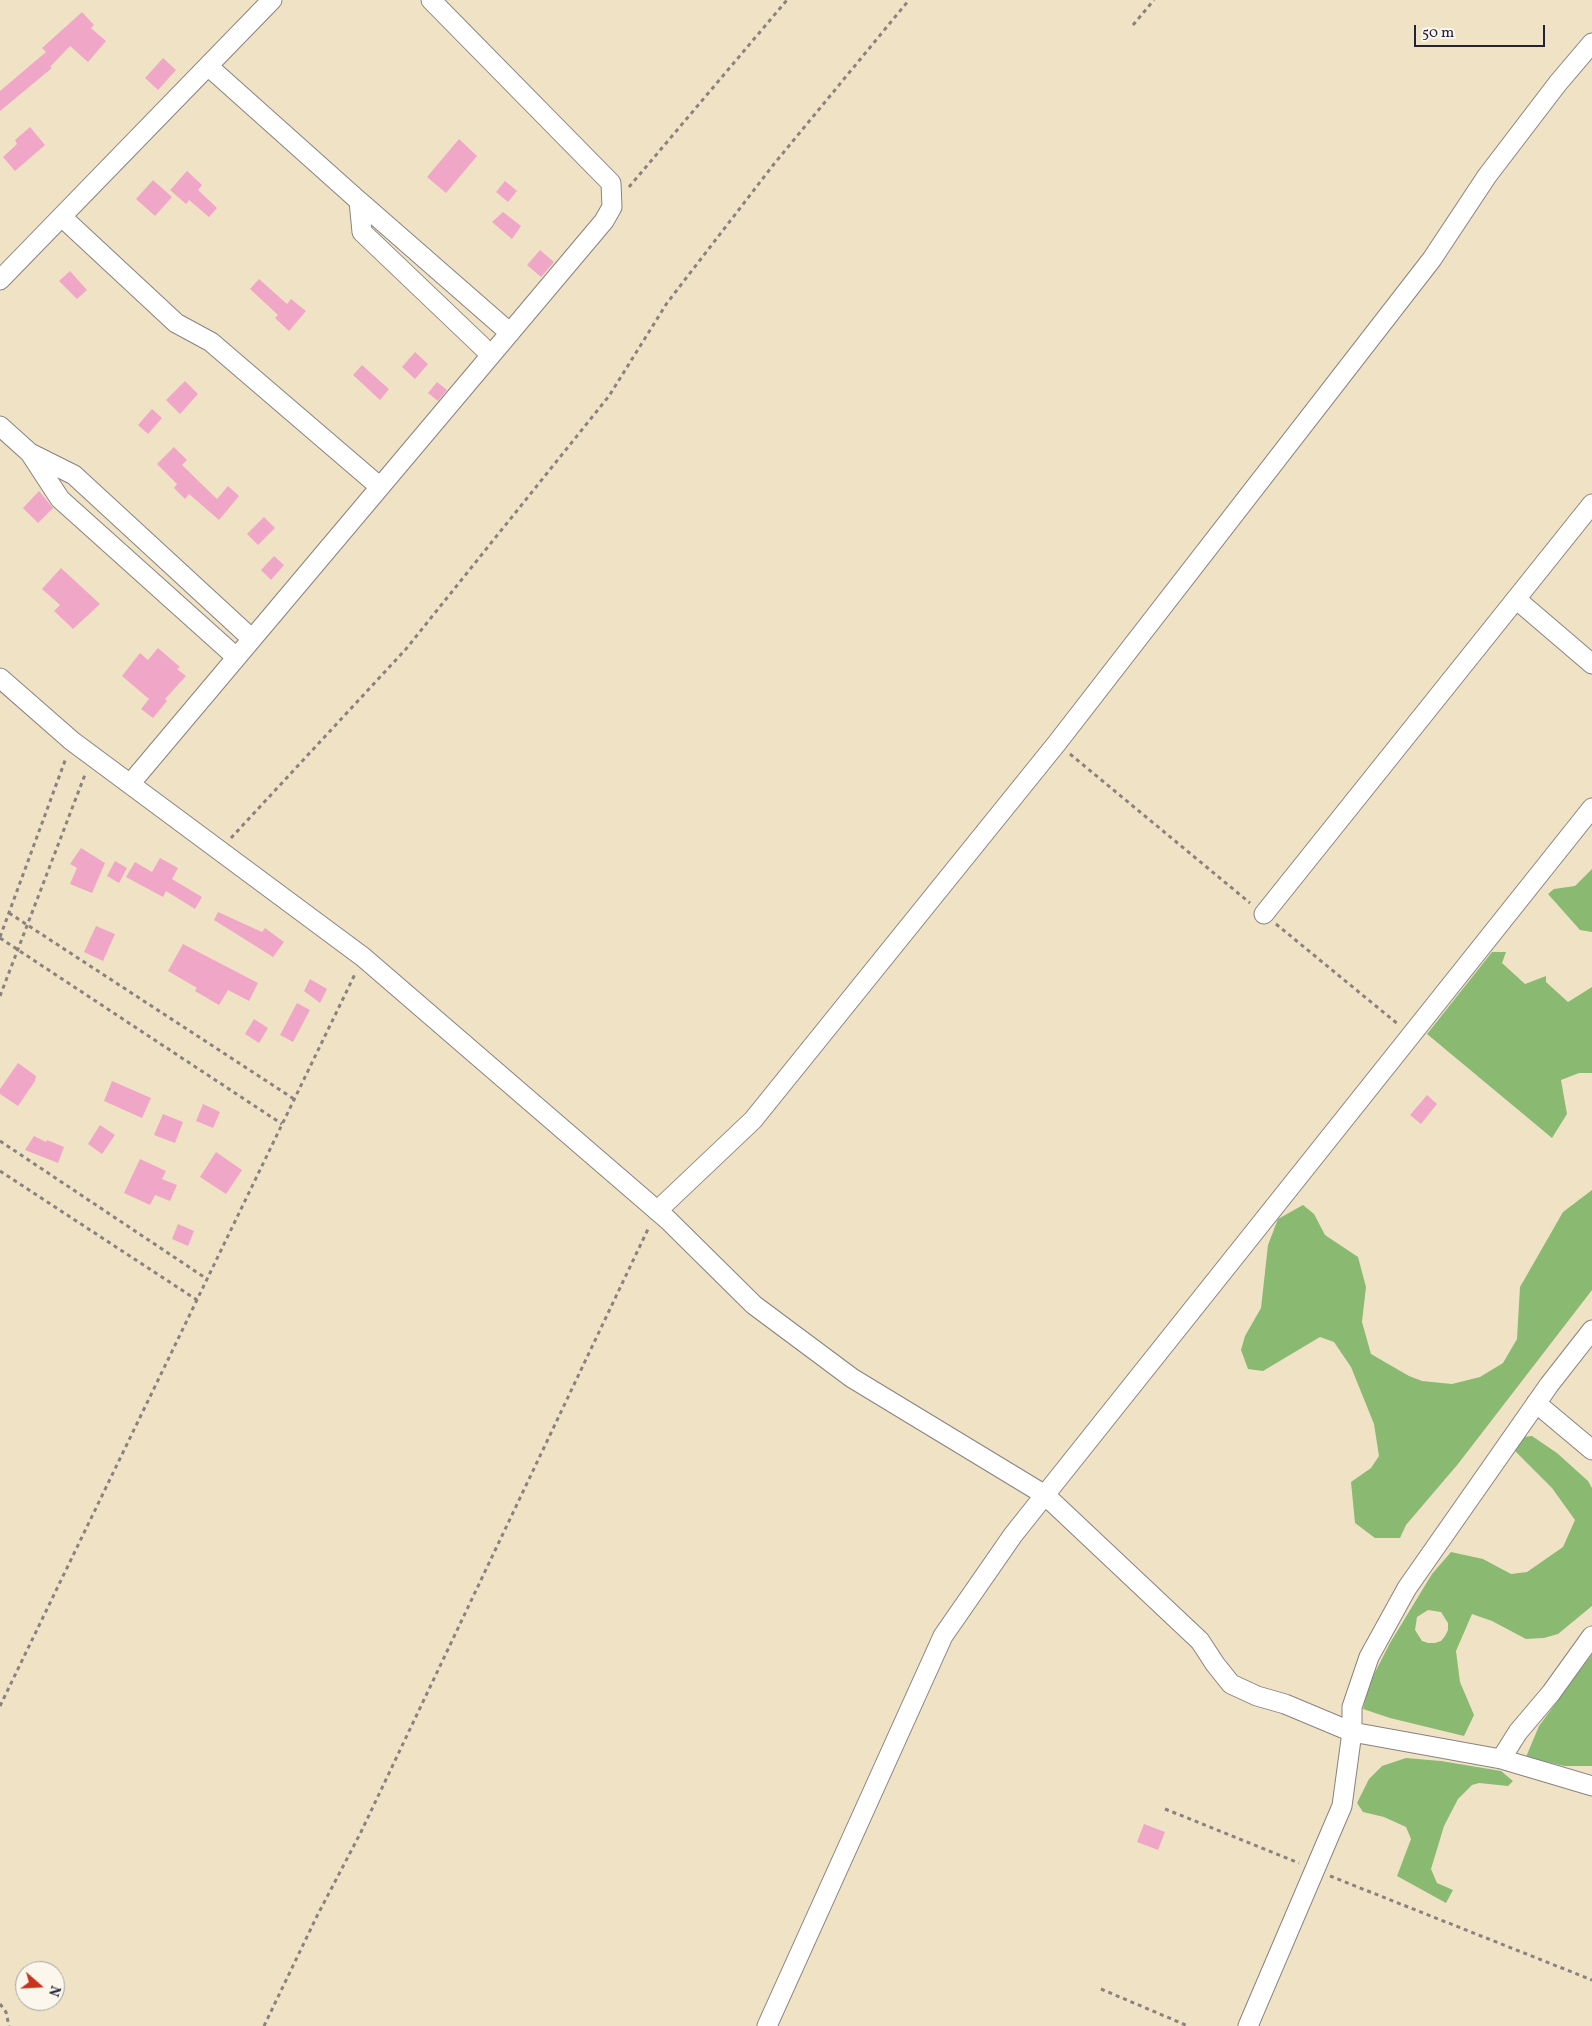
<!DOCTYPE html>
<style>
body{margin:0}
#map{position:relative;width:1592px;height:2026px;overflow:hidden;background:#f0e3c5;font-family:Vollkorn,serif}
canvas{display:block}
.north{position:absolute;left:15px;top:1961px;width:50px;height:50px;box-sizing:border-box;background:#fbf7ec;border:1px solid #a4a2a5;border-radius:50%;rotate:109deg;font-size:14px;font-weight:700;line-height:20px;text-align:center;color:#22223b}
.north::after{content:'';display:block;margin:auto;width:18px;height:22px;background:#c8321e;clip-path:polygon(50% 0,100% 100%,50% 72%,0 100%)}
.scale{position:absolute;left:1414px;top:25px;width:131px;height:22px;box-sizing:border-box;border:2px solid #22223b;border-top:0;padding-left:6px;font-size:15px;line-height:18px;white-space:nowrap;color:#22223b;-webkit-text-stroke:4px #fbf7ec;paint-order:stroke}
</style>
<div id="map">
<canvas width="1592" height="2026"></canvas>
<div class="north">N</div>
<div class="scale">50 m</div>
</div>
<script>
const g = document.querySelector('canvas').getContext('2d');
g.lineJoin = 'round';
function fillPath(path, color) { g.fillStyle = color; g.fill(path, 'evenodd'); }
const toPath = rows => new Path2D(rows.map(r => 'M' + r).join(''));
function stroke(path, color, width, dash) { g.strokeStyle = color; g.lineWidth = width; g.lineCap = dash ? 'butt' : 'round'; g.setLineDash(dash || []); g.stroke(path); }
fillPath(toPath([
 [1592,869,1592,932,1580,930,1548,894,1554,889,1575,886],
 [1492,952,1506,952,1502,963,1525,984,1546,976,1546,982,1568,1002,1592,987,1592,1073,1579,1073,1561,1080,1567,1114,1552,1138,1427,1034],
 [1592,1190,1592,1290,1458,1464,1406,1525,1400,1538,1375,1538,1355,1523,1351,1482,1371,1468,1379,1456,1374,1424,1351,1367,1334,1342,1320,1337,1263,1371,1248,1369,1241,1350,1245,1336,1261,1308,1268,1245,1278,1219,1303,1205,1314,1214,1325,1235,1358,1257,1366,1287,1362,1322,1371,1354,1409,1376,1422,1381,1452,1384,1480,1377,1503,1363,1517,1339,1520,1287,1563,1212],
 [1532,1436,1557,1453,1588,1481,1592,1488,1592,1606,1558,1634,1544,1638,1526,1639,1492,1621,1472,1614,1456,1651,1460,1682,1474,1715,1464,1736,1390,1718,1363,1709,1369,1684,1390,1643,1432,1574,1451,1552,1483,1559,1511,1574,1527,1572,1563,1547,1575,1520,1552,1488,1515,1451,1523,1437],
 [1428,1610,1441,1612,1448,1623,1448,1630,1445,1636,1441,1641,1435,1643,1428,1643,1422,1641,1415,1630,1417,1617],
 [1592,1654,1592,1766,1564,1766,1526,1757,1539,1726],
 [1406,1758,1441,1761,1501,1771,1513,1781,1508,1786,1479,1783,1472,1785,1458,1799,1444,1826,1431,1869,1437,1883,1453,1890,1446,1903,1397,1876,1411,1839,1406,1827,1384,1817,1363,1812,1357,1803,1369,1779,1382,1766]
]), '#8ab972');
fillPath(toPath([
 [82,12,94,25,91,28,106,41,88,62,70,46,50,67,52,68,0,111,0,91,46,52,42,48],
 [163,58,176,70,158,90,145,78],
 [30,127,45,145,15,171,3,157,17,144,15,140],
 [459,139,477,156,446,193,427,177],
 [187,171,202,185,198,190,217,208,209,217,189,200,186,204,170,190],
 [153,180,172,197,155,216,136,199],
 [505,181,517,191,508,202,496,192],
 [503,212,521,226,512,239,492,222],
 [540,250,554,262,541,277,527,265],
 [70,271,87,290,77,299,59,281],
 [259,279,287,304,291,299,306,311,289,331,275,318,278,315,250,289],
 [415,352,428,364,415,379,402,367],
 [362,365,389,389,380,400,353,375],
 [185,381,198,394,180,414,166,400],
 [437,382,447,390,438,401,428,393],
 [152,409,162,418,148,434,138,425],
 [174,447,187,460,182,465,217,499,228,486,239,496,219,520,189,494,185,499,174,488,177,484,157,464],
 [39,491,53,508,38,523,23,508],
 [264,517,275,528,258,545,247,534],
 [274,556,284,565,271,580,261,570],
 [61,568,100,604,73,629,54,611,60,605,42,589],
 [158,648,180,667,177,669,186,676,165,699,167,701,153,718,141,709,149,699,122,676,140,653,148,660],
 [81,848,105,863,92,893,70,884,77,868,70,864],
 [160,858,178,868,172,879,202,897,195,909,166,891,163,897,126,877,135,862,152,872],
 [115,861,127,868,119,883,107,876],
 [218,912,262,932,265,928,284,942,273,957,214,920],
 [96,926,115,934,103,961,84,952],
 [183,944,258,983,249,1001,228,990,219,1005,195,991,197,988,168,971],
 [310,979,327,989,320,1003,304,991],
 [297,1003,310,1010,293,1042,280,1035],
 [254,1019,268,1028,259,1043,245,1034],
 [18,1063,36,1076,35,1081,18,1106,0,1094,0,1089],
 [112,1081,151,1098,142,1118,104,1101],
 [1427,1095,1437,1104,1421,1124,1410,1115],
 [203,1104,220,1112,213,1128,196,1121],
 [163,1114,183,1122,175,1143,154,1135],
 [100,1125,115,1135,102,1154,88,1144],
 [34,1136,46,1142,47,1140,64,1147,58,1163,25,1150],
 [216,1152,242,1170,226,1194,200,1177],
 [140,1159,166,1171,162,1179,177,1185,170,1201,155,1195,150,1205,124,1193],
 [178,1224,194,1231,188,1246,172,1239],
 [1144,1824,1165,1832,1158,1850,1137,1842]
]), '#f0a6c7');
const minor = toPath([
 [208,66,359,201],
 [62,217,176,323,211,342,380,487],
 [0,280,272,0],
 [491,355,362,232,359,201,510,333],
 [0,426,30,453],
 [1516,599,1592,664],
 [236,657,60,499,30,453,74,475,252,639],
 [0,678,72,741,363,957,668,1220,754,1305,852,1378,1045,1495,1200,1641,1215,1664,1231,1684,1257,1696,1285,1704,1352,1732,1501,1759,1592,1786],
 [130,784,604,221,612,207,611,183,431,0],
 [1264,914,1592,504],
 [657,1211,753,1120,1057,743,1432,259,1487,176,1558,83,1592,43],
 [1536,1403,1592,1450],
 [1501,1759,1518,1732,1551,1693,1592,1636],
 [767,2026,943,1636,1013,1535,1592,808],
 [1248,2026,1342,1806,1352,1732,1352,1707,1369,1657,1407,1588,1549,1385,1592,1330]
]);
stroke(minor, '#898280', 21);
stroke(toPath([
 [1133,25,1154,0],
 [629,187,787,0],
 [1070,754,1250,903],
 [231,838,406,649,609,396,667,303,774,164,909,0],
 [9,913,294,1099],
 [1276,924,1399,1025],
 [0,937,66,758],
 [0,938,282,1124],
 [0,996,86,772],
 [0,1141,207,1279],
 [0,1171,197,1300],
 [0,1706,355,974],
 [1165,1809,1299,1863],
 [1330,1876,1592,1980],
 [1101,1989,1188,2026],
 [0,2004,6,2012,9,2026],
 [264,2026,317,1916,361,1832,649,1227]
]), '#898280', 3, [4, 4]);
stroke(minor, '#fff', 19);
</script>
